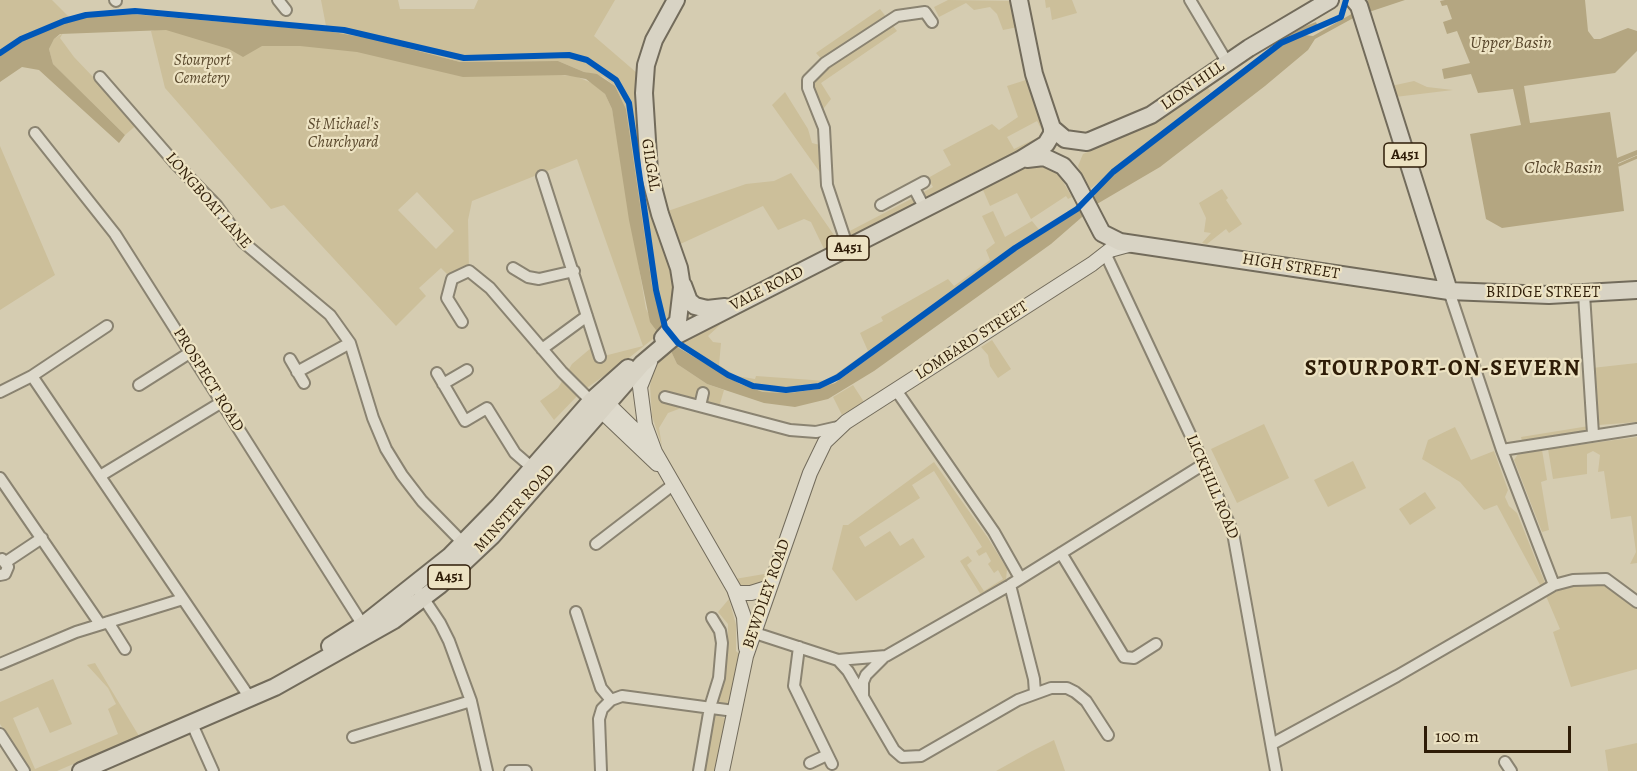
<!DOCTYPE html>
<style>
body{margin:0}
#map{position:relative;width:1637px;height:771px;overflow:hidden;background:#d5ccb1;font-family:Alegreya,serif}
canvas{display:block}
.scale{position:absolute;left:1424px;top:726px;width:147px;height:27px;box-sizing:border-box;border:3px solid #2e1c07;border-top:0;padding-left:8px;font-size:18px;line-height:21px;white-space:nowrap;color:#2e1c07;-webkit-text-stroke:4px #ede3c3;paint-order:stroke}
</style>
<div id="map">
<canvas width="1637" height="771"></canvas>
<div class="scale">100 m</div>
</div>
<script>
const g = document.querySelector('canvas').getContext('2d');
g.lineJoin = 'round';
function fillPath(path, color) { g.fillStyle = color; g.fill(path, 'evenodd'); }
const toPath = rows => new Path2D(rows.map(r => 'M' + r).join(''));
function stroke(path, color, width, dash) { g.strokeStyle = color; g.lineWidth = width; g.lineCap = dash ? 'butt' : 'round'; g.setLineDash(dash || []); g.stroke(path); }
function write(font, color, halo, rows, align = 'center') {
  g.font = font + ' Alegreya,serif'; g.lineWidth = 4.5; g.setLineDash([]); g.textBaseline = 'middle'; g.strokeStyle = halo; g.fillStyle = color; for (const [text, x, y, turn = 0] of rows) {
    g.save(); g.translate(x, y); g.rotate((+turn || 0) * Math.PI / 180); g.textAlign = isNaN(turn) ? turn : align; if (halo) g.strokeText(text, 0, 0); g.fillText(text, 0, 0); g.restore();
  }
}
fillPath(toPath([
 [0,0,52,0,72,20,24,40,0,56],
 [321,0,398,0,400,9,474,9,478,0,615,0,594,36,637,73,677,308,664,329,655,302,649,270,626,109,615,86,604,77,584,72,558,61,460,62,373,39,327,31],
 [948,0,1013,1,1018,27,1003,30,997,14,990,7,974,10,966,3,939,17,934,7],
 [1045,0,1072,0,1077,13,1052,20,1050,7,1046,8],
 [880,9,897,31,821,83,831,99,820,113,808,80,825,63,816,53],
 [173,25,286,36,449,67,575,76,592,83,605,94,612,109,646,309,659,334,625,361,581,392,554,420,540,401,558,388,572,364,591,348,600,357,643,346,577,159,472,201,468,220,469,271,452,279,441,268,419,288,426,296,396,326,284,205,271,209,165,88,151,31],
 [417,192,454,231,436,249,398,210],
 [63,33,60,38,74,57,94,78,100,77,140,122,125,135,53,64,49,49,54,39],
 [1029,79,1046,129,1044,134,1037,121,1007,137,1014,149,1039,137,1040,139,925,199,922,193,933,187,928,178,951,165,943,150,992,124,999,130,1018,117,1007,86],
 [1414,81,1427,87,1453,90,1395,97,1391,86],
 [1205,84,1211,92,1090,189,1088,194,1078,166,1083,154,1148,125],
 [785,92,808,129,812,143,824,146,826,181,772,105],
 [0,146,55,275,0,310],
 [1042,164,1056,170,1072,197,1068,199,1066,196,1031,219,1017,193,990,206,983,190,1028,166],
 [791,173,836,238,836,242,824,249,811,222,804,219,778,230,763,206,676,246,665,212,746,184,774,181],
 [1222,189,1228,198,1226,200,1242,224,1229,233,1226,229,1207,244,1202,243,1211,233,1204,232,1206,218,1199,203],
 [913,198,917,204,849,238,846,233],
 [993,211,1005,237,1032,221,1041,232,829,386,790,393,763,392,726,377,676,344,802,280,721,324,708,336,713,342,721,343,719,365,736,376,755,379,756,376,826,381,868,351,860,333,883,321,881,317,948,279,954,286,990,260,986,250,995,243,982,216],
 [992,340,1011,369,998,378,990,366,988,355,981,347],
 [670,349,677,364,707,384,724,390,719,407,705,403,698,397,684,407,668,413,659,428,662,446,652,416,650,386,654,368],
 [1637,363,1637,422,1599,425,1592,368],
 [853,385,864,402,842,415,833,397],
 [1264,424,1289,478,1237,503,1211,449],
 [1589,426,1584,432,1522,441,1521,437],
 [1455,427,1471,460,1494,451,1508,490,1505,497,1509,506,1517,513,1547,588,1601,578,1637,602,1637,669,1571,687,1553,632,1560,629,1546,596,1497,505,1484,510,1460,482,1422,459,1428,440],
 [1637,437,1637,563,1630,564,1636,552,1631,516,1611,519,1604,471,1598,472,1600,455,1593,451,1587,454,1587,474,1553,479,1548,449],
 [1542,450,1547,480,1541,482,1549,530,1542,532,1514,460,1518,454],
 [1353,461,1366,488,1328,507,1314,480],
 [934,462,988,538,1007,569,1006,580,981,595,960,561,968,556,972,561,967,565,984,591,1003,579,998,570,994,573,988,564,991,561,986,552,979,556,976,551,982,547,934,471,912,485,920,498,859,537,865,547,890,531,900,546,913,538,925,557,856,601,832,569,843,525,848,525],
 [1425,492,1436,508,1410,525,1399,509],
 [770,573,767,582,757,587,740,587,735,579],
 [729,599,736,625,736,651,743,657,732,705,717,702,724,681,728,650,728,624,718,612],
 [95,663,139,736,57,771,31,771,0,724,0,702,53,679,72,724,50,733,38,707,13,718,35,769,118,734,108,709,116,704,108,688,87,665],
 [714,715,729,719,719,771,702,771],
 [1054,740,1065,771,996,771,1032,751],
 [1637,743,1637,771,1608,771,1605,750]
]), '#ccbf9a');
fillPath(toPath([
 [1368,0,1405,0,1357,16,1315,39,1308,50,1265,86,1160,167,1097,204,1051,244,874,371,828,399,795,407,764,403,707,384,677,364,670,349,650,322,629,220,612,109,605,94,586,79,565,75,463,77,357,52,300,46,262,46,243,57,229,49,166,30,60,34,54,39,49,49,53,64,125,135,119,143,39,70,22,67,0,82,0,56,24,40,72,20,95,15,132,14,327,31,373,39,460,62,558,61,584,72,597,74,615,86,626,109,652,286,664,329,679,348,740,384,763,392,790,393,817,389,835,383,1041,232,1077,210,1094,196,1102,184,1281,45,1278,37,1316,22,1318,27,1287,38,1289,41,1305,35,1313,36,1355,12],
 [1445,0,1585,0,1588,31,1594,39,1600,39,1628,28,1637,31,1637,51,1615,73,1524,86,1530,123,1610,112,1617,158,1637,150,1637,155,1618,163,1624,211,1502,228,1486,219,1470,134,1521,125,1513,89,1478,93,1471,74,1444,79,1442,69,1470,63,1457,31,1447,34,1443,22,1452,19,1447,5,1442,6,1440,1]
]), '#b4a681');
stroke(toPath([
 [1619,165,1637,157]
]), '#b4a681', 3);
const street = toPath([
 [115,0,116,1],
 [278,0,286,10],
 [1190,0,1227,62],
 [100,77,174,162,217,206,243,242,330,315,350,343,373,418,386,449,402,475,422,501,466,546],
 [35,133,115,234,366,630],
 [542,176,600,357],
 [914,188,925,209],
 [881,205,924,182],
 [848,248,827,185,824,128,808,88,808,80,825,63,897,16,925,12,932,22],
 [1106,255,1204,464,1233,533,1276,771],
 [513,268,528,277,539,279,574,271],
 [1449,291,1502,450,1554,585],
 [1584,294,1593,434],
 [462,322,447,298,452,279,469,271,490,288,562,372,591,401],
 [542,349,587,316],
 [290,359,304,383],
 [297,372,350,343],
 [437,373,465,421,487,408,515,453,537,472],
 [32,376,250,698],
 [443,384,467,370],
 [139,385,191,352],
 [896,390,994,532,1020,578],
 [0,392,32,376,107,326],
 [665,397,790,430,816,432,838,427],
 [700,406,703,393],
 [1502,450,1637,429],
 [100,476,222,402],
 [0,478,100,624],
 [596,544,674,484],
 [1061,553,1124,657,1134,658,1156,644],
 [6,562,42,538],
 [0,575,5,574,8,567,2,559],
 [1010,585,1034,679,1035,693],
 [420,593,440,623,449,641,471,701,487,771],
 [576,612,601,688,611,700],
 [108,622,125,649],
 [755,633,838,660,886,656,1010,585,1204,464],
 [799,647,794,686,832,764],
 [838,660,848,671,894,750,902,757,921,756,1018,700,1051,688,1067,688,1075,692,1086,701,1108,735],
 [0,664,76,632,183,599],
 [863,697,863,682,866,675,883,658],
 [192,724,213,771],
 [0,734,24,771],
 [353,737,471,701],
 [1272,744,1397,676,1554,585,1573,580,1606,579,1637,602],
 [1505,762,1511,771],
 [810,763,827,755],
 [510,771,526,771],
 [601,771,599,719,602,709,611,700,622,696,734,711],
 [699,771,710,707,719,678,722,643,720,631,712,618]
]);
const secondary = toPath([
 [650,362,640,387,645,425,655,452,734,589,744,617,746,648],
 [602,398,646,441],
 [595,405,657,464],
 [736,593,751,593,770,587],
 [722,771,746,656,810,473,825,442,846,422,1092,264,1110,250,1132,244]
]);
const primary = toPath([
 [1019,0,1034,74,1052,128,1065,139,1087,142,1151,115,1249,48,1330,0],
 [1354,0,1359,6,1449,291],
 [1027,159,1044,157,1063,166,1074,179,1102,233,1120,242,1449,291,1549,295,1637,290],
 [683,285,689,301,695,306,707,309,725,307],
 [663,338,678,321,682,287,679,268,660,214,649,172,644,93,646,65,654,40,676,0],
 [330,646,363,625,450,556,499,506,591,401,628,368],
 [81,771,275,687,394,620,440,585,492,536,642,364,675,336,1020,160,1046,144,1052,134,1052,128]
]);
stroke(street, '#8a8371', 14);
stroke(secondary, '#726b5b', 16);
stroke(primary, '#726b5b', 20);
stroke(street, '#dedacc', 10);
stroke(secondary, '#dedacc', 14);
stroke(primary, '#d8d3c4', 16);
stroke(toPath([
 [0,53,21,39,64,21,86,15,135,11,344,30,464,58,569,55,587,60,616,80,629,103,656,290,665,327,678,343,728,375,753,386,786,390,819,386,838,377,1015,248,1077,209,1113,172,1281,43,1341,17,1346,0]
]), '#0057b8', 6);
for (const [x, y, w] of [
 [1405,155,42],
 [848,248,42],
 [449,577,42]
]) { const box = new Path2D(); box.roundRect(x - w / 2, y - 12, w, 24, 4.5); g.fillStyle = '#ede3c3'; g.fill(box); stroke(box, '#2e1c07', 1.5); }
write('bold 15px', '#2e1c07', null, [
 ["A451",1405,155],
 ["A451",848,248],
 ["A451",449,577]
]);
write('italic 16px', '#5b4a2e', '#ede3c3', [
 ["Stourport",202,61],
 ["Cemetery",202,79],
 ["St Michael's",343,125],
 ["Churchyard",343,143]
]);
write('16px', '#2e1c07', '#ede3c3', [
 ["LION HILL",1193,86,-35],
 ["GILGAL",650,165,81],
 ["LONGBOAT LANE",208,201,49],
 ["HIGH STREET",1291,267,9],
 ["VALE ROAD",767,289,-27],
 ["BRIDGE STREET",1543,293],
 ["LOMBARD STREET",972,341,-33],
 ["PROSPECT ROAD",208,380,58],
 ["LICKHILL ROAD",1212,487,67],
 ["MINSTER ROAD",515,509,-48],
 ["BEWDLEY ROAD",767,594,-71]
]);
write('italic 18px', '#58462b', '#ede3c3', [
 ["Upper Basin",1511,44],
 ["Clock Basin",1563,169]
]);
g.letterSpacing = '1.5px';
write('bold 22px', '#2e1c07', '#ede3c3', [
 ["STOURPORT-ON-SEVERN",1443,370]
]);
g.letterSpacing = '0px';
</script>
